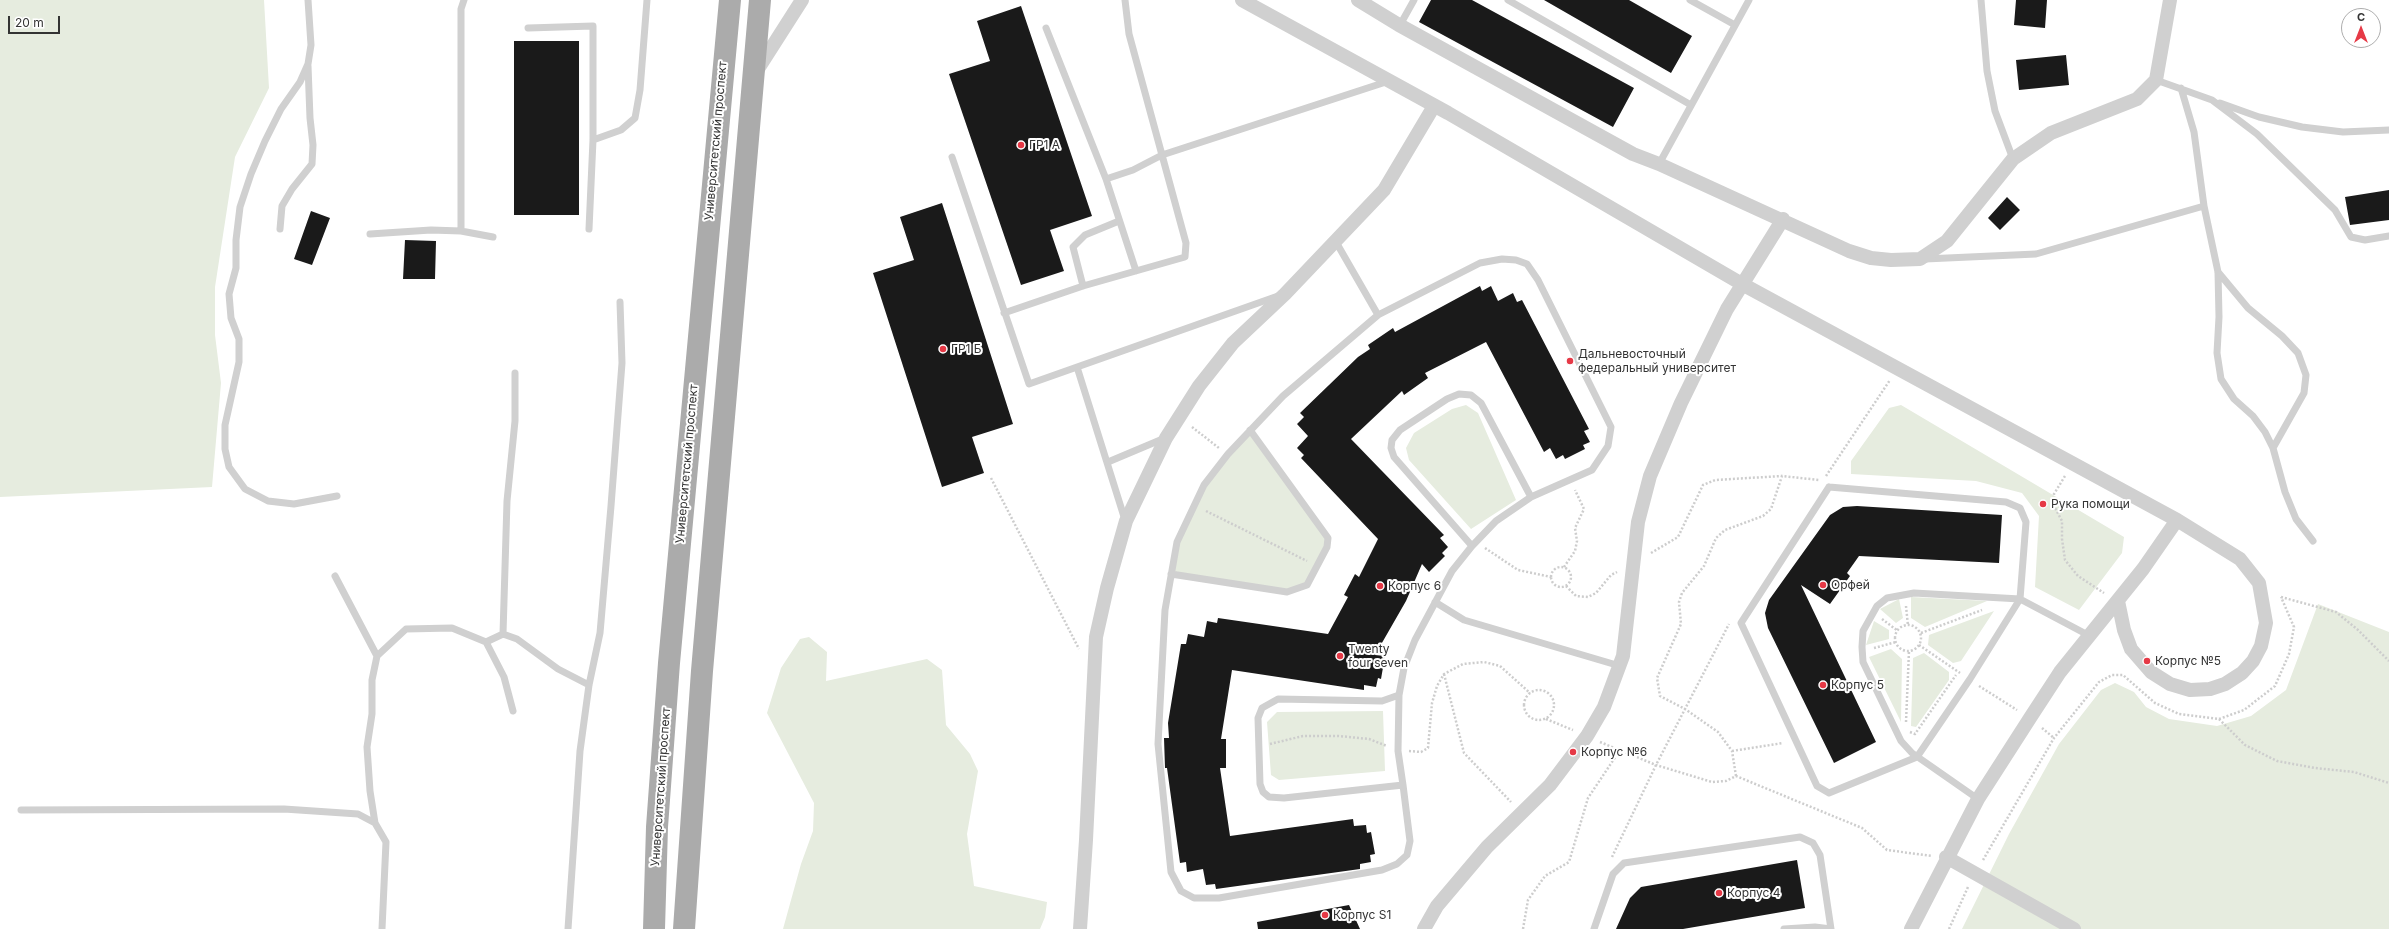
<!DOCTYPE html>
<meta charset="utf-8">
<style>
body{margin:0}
#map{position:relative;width:2389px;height:929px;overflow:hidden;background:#fff;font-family:Inter,sans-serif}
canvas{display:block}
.north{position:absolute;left:2341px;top:8px;width:40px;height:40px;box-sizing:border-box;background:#fff;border:1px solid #adadad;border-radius:50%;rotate:0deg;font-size:11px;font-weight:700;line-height:16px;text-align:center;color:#333}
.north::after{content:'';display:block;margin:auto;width:14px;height:18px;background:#e63946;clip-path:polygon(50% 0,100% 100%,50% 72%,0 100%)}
.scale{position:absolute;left:8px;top:16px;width:52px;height:18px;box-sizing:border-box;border:2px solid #333;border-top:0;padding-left:5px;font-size:12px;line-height:14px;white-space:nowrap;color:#333;-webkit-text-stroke:3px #fff;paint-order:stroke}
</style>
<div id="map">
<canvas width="2389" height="929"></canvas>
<div class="north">С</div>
<div class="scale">20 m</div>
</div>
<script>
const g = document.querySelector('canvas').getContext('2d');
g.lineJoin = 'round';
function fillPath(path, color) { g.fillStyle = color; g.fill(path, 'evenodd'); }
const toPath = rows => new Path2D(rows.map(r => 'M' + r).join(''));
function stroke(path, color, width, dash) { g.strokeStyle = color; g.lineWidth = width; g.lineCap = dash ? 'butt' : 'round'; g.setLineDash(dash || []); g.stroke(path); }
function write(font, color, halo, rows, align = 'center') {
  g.font = font + ' Inter,sans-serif'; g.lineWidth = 4; g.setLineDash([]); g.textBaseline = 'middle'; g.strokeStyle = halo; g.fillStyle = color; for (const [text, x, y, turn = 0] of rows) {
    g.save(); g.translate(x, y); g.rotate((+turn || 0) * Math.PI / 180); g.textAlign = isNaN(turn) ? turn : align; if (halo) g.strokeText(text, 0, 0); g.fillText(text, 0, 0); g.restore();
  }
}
fillPath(toPath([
 [0,0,264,0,269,88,235,157,215,287,215,335,221,383,212,487,0,497],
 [1466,405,1478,413,1516,500,1471,529,1409,460,1406,448,1414,433,1452,409],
 [1901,405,2124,537,2122,553,2079,610,2035,587,2039,516,2022,493,1976,481,1851,474,1851,461,1889,408],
 [1250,430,1328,538,1307,585,1287,592,1171,574,1177,542,1204,485],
 [1911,597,1987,601,1925,627,1911,618],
 [1899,599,1903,618,1896,623,1880,609],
 [2318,604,2389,632,2389,929,1962,929,2009,834,2059,744,2101,690,2115,683,2134,692,2146,707,2169,719,2217,726,2251,716,2286,690],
 [1994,611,1961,661,1953,663,1928,645,1929,635],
 [1874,621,1889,630,1889,639,1866,645],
 [809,637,827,652,826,681,927,659,942,670,946,725,970,754,978,771,967,834,974,886,1047,902,1045,917,1040,929,783,929,801,864,813,831,814,803,767,713,781,668,800,639],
 [1891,649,1902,659,1901,722,1869,657],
 [1924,653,1949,672,1949,680,1916,727,1911,726,1913,658],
 [1383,711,1385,771,1279,780,1271,775,1267,722,1277,712]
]), '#e6ecdf');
fillPath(toPath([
 [1431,0,1472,0,1634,88,1613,127,1419,22],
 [1544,0,1629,0,1692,36,1671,73],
 [2016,0,2047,0,2045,28,2014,25],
 [1021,6,1092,216,1050,230,1064,271,1021,285,949,74,990,61,977,21],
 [514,41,579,41,579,215,514,215],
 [2066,55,2069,85,2019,90,2016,60],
 [2389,190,2389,220,2350,225,2345,197],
 [2007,197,2020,210,2000,230,1988,218],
 [942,203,1013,424,972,437,984,473,942,487,873,273,914,260,900,217],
 [311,211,330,218,312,265,294,259],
 [405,240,436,241,435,279,403,279],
 [1480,286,1482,291,1491,286,1498,301,1513,293,1517,302,1522,300,1589,429,1584,431,1590,442,1583,445,1585,449,1565,459,1563,455,1556,459,1550,448,1544,452,1486,342,1425,373,1428,378,1404,395,1402,391,1351,439,1444,535,1440,538,1448,547,1442,553,1445,556,1429,572,1422,564,1406,601,1375,655,1385,656,1381,679,1378,678,1376,687,1364,685,1364,690,1232,670,1221,739,1226,739,1226,768,1220,768,1230,836,1353,819,1354,826,1366,825,1367,833,1371,832,1375,854,1370,855,1371,862,1360,864,1360,869,1216,889,1215,884,1206,885,1203,869,1187,872,1186,862,1180,863,1167,768,1165,768,1164,738,1169,738,1168,723,1181,644,1186,644,1188,634,1204,637,1207,621,1217,623,1218,618,1328,634,1348,597,1344,595,1355,574,1359,577,1378,539,1301,458,1304,455,1297,448,1308,436,1297,424,1304,417,1300,413,1358,357,1370,349,1368,345,1393,328,1395,332],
 [1857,506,2002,515,1999,563,1859,556,1847,573,1850,576,1830,604,1801,585,1876,742,1834,763,1768,628,1765,613,1769,600,1830,515,1843,507],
 [1797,860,1805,908,1683,929,1616,929,1630,898,1641,887],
 [1349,905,1360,929,1258,929,1257,922]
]), '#1a1a1a');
stroke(toPath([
 [1192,427,1219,448],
 [1826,476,1890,380],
 [2065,476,2054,494,2053,504,2062,521,2062,539,2065,560,2078,576,2104,593],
 [991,478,1079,649],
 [1206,511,1307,561],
 [1485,548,1518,570,1551,577],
 [1651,553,1678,537,1703,485,1715,480,1782,476],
 [1564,567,1575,551,1577,541,1575,528,1584,509,1575,490],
 '1551 577a10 10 0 1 1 20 0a10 10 0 1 1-20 0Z',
 [1566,586,1576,596,1588,597,1596,593,1611,575,1617,572],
 [2281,597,2336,612,2358,630,2389,661],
 [1906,606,1908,626],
 [1882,619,1898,631],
 '1895 638a13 13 0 1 1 26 0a13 13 0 1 1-26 0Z',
 [1921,633,1982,610],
 [1919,645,1960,673],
 [1874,648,1896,642],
 [1444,674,1464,753,1511,802],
 [1979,686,2017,710],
 '1524 705a15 15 0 1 1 30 0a15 15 0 1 1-30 0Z',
 [1546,719,1573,730],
 [2219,719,2245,745,2277,761,2315,768,2354,772,2389,783],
 [1906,722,1909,651],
 [2042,728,2054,738],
 [1910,732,1915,734,1956,675],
 [1600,742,1656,765,1712,782,1726,781,1736,776,1862,828,1887,850,1932,856],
 [1270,744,1303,736,1339,736,1369,739,1387,746],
 [1409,751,1421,752,1428,748,1432,703,1437,686,1444,674,1463,664,1484,662,1500,666,1530,693],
 [1732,751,1783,743],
 [1736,776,1732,751,1718,732,1685,709,1660,696,1657,678,1681,624,1679,602,1682,593,1704,566,1716,538,1725,530,1763,516,1771,509,1782,476,1819,480],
 [1612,857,1656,765,1729,624],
 [1983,860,2054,738,2099,682,2112,675,2123,675,2155,703,2179,714,2219,719,2244,710,2275,686,2289,654,2294,627,2281,597],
 [1523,929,1528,900,1545,876,1569,862,1588,798,1620,750],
 [1949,929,1968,887]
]), '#cdcdcd', 2.5, [2, 2]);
stroke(toPath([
 [308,0,311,45,308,64,300,82,281,109,265,141,251,174,240,207,236,240,236,268,229,294,231,318,239,339,239,362,225,425,225,449,229,467,245,489,268,501,294,504,337,496],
 [1508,0,1691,105],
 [1690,0,1735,25],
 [1981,0,1987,71,1995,111,2013,159],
 [1400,25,1414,0],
 [528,28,593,26,593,140,589,229],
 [1046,28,1106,179,1136,271],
 [2156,80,2212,100,2257,134,2335,210,2351,237,2365,240,2389,236],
 [2181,88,2194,132,2204,206,2218,272,2219,317,2217,353,2221,379,2234,399,2253,416,2265,432,2273,448,2285,492,2296,519,2313,541],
 [2220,103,2259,117,2302,127,2343,132,2389,130],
 [593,140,621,130,635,118,640,90,647,0],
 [952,157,1029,384,1278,296],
 [1659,164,1749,0],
 [1106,179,1133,170,1162,155,1389,81],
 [280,229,282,206,292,189,312,164,313,145,310,118,308,66],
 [461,231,493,237],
 [370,234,431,230,461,231,461,9,464,0],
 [1336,242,1378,315,1283,396,1228,454,1204,485,1177,542,1165,610,1158,744,1171,872,1181,891,1194,898,1219,898,1382,870,1397,864,1407,855,1410,841,1403,785,1284,798,1269,797,1263,792,1260,784,1258,718,1262,708,1278,699,1382,701,1399,695,1404,668,1415,640,1452,571,1472,546,1394,457,1391,448,1392,440,1400,430,1447,399,1459,394,1471,395,1481,403,1531,497,1592,470,1608,446,1611,427,1538,280,1527,264,1516,260,1502,259,1480,263,1378,315],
 [1925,259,2036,254,2204,206],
 [2218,272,2248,308,2282,336,2298,353,2306,375,2304,393,2273,448],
 [1083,286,1073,247,1085,235,1119,221],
 [1004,313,1083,286,1185,257,1186,243,1129,34,1125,0],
 [1077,367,1125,520],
 [515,373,515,421,507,501,503,634,517,639,558,669,589,685],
 [1108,462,1165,438],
 [1829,487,2006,502,2020,508,2026,522,2020,599,1970,679,1917,757,1829,793,1817,786,1741,623,1829,487],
 [1472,546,1496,521,1531,497],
 [1171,574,1287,592,1307,585,1327,547,1328,538,1323,531,1250,430],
 [335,576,377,656],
 [1435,602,1464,620,1620,666],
 [486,642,504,677,513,711],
 [1399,695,1398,751,1403,785],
 [1978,799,1912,753,1901,741,1863,662,1862,647,1863,631,1877,606,1887,598,1914,593,2020,599,2088,635],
 [21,810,284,809,358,814,375,823,386,842,382,929],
 [375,823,370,791,367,747,372,714,372,680,377,656,406,629,452,628,486,642,503,634],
 [568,929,580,751,589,685,600,633,611,506,622,363,620,302],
 [1594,929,1613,874,1624,863,1800,837,1813,843,1820,855,1831,929],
 [1784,929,1815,927,1831,929]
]), '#d0d0d0', 7);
stroke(toPath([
 [1242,0,1448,113,1742,284,2177,520,2240,559,2259,583,2266,623,2261,646,2253,661,2242,673,2225,684,2210,689,2190,690,2170,684,2151,672,2131,649,2124,630,2118,601],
 [1358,0,1399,25,1633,154,1659,164,1849,251,1871,258,1891,260,1920,259,1947,241,2013,159,2051,133,2137,99,2156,80,2170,0],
 [756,72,802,0],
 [1946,857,2074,929],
 [1080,929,1086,840,1096,637,1107,588,1126,521,1166,438,1199,386,1233,343,1285,294,1384,190,1434,106],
 [1424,929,1437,906,1487,847,1550,785,1587,736,1604,707,1623,656,1638,522,1650,476,1681,403,1727,309,1783,219],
 [1911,929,1978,799,2030,718,2060,672,2143,569,2177,520]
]), '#d0d0d0', 14);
stroke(toPath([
 [654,929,657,827,669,663,730,0],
 [684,929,702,671,760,0]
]), '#ababab', 22);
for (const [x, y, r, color] of [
 [1021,145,4,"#e63946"],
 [943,349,4,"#e63946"],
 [1570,361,4,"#e63946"],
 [2043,504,4,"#e63946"],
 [1823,585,4,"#e63946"],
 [1380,586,4,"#e63946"],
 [1340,656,4,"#e63946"],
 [2147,661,4,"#e63946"],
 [1823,685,4,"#e63946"],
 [1573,752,4,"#e63946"],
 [1719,893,4,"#e63946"],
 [1325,915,4,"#e63946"]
]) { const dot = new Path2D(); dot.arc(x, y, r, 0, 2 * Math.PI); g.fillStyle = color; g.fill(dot); stroke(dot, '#fff', 1.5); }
write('12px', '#333', '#fff', [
 ["Университетский проспект",716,141,-85],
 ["Университетский проспект",687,464,-85],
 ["Университетский проспект",661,787,-86]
]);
write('12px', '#333', '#fff', [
 ["ГР1 А",1029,145],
 ["ГР1 Б",951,349],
 ["Дальневосточный",1578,354],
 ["федеральный университет",1578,368],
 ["Рука помощи",2051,504],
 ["Орфей",1831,585],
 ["Корпус 6",1388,586],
 ["Twenty",1348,649],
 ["four seven",1348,663],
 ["Корпус №5",2155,661],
 ["Корпус 5",1831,685],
 ["Корпус №6",1581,752],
 ["Корпус 4",1727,893],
 ["Корпус S1",1333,915]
], 'left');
</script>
